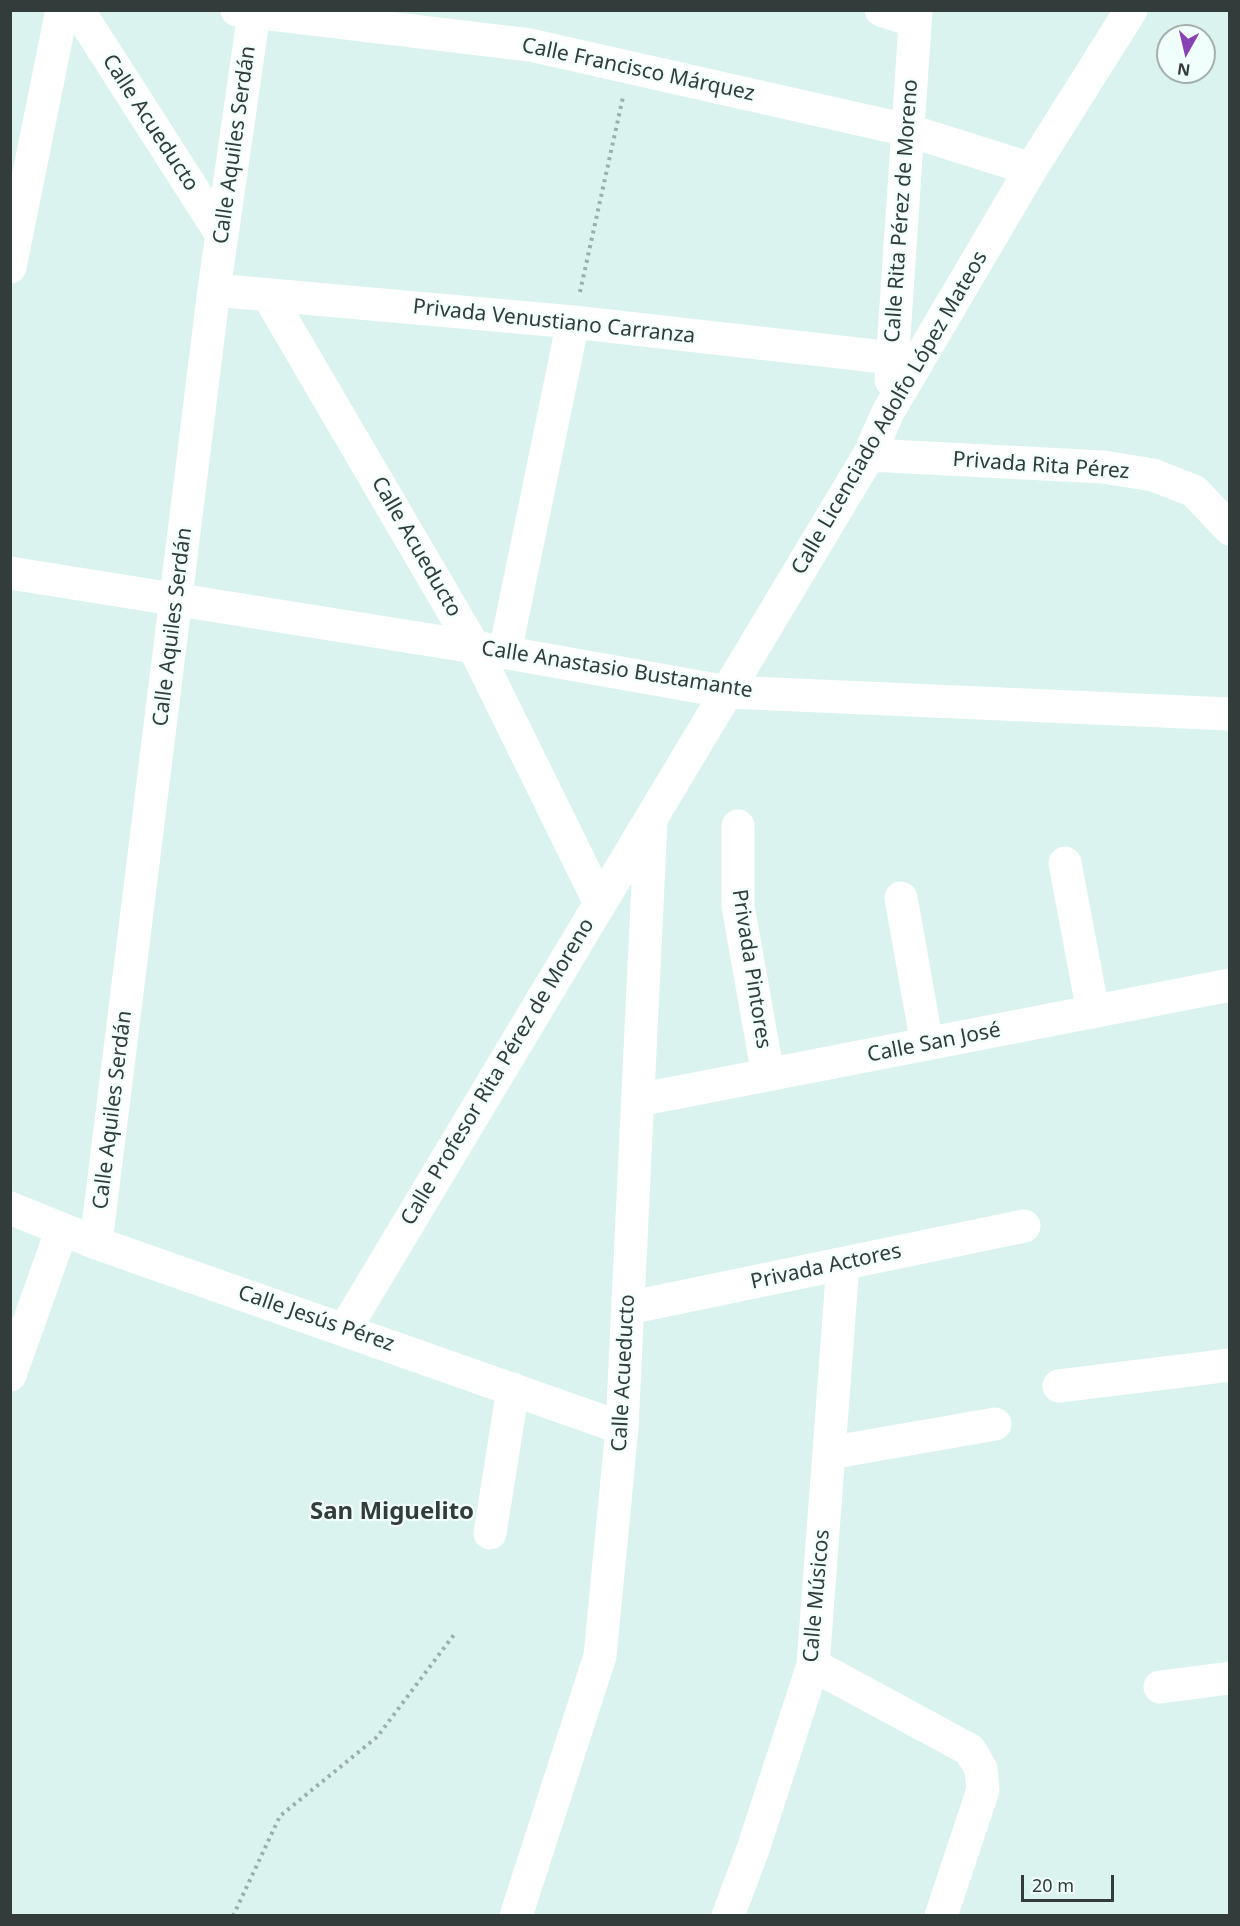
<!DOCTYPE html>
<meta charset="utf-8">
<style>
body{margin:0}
#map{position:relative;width:1240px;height:1926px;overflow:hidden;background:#dbf3ef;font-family:"Noto Sans",sans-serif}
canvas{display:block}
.frame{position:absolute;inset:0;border:12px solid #323c3a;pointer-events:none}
.north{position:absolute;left:1156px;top:24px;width:60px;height:60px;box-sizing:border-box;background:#f0fefc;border:2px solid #a4b0ae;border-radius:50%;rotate:188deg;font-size:16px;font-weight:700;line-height:24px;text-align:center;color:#323c3a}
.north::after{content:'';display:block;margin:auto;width:21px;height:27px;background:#8942b4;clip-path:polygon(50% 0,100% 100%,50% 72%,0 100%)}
.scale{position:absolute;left:1021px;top:1875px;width:93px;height:27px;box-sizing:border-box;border:3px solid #323c3a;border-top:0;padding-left:8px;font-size:18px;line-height:21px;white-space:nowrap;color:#323c3a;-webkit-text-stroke:4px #f0fefc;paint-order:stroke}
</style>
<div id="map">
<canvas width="1240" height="1926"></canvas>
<div class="frame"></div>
<div class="north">N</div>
<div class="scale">20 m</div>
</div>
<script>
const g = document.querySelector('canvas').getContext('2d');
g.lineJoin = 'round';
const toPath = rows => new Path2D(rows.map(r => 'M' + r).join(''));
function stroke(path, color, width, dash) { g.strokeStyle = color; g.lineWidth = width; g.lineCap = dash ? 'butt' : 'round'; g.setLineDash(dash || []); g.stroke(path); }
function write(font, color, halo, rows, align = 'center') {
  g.font = font + ' "Noto Sans",sans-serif'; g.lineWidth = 4.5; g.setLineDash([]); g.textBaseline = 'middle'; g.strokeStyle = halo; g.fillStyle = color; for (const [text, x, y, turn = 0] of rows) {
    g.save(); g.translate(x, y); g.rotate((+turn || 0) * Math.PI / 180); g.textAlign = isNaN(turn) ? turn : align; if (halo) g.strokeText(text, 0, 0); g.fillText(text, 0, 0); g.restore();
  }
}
stroke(toPath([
 [580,292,623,97],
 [233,1916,280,1816,377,1737,456,1632]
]), '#9baeaa', 4, [3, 4.5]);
stroke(toPath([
 [78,10,222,235],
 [237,10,530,45,907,130,1031,169],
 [881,10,915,21],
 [10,267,62,10],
 [214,290,573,322,893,358],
 [268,295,474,647,600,903],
 [891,380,916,10],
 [869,455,1103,467,1153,475,1194,491,1230,529],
 [10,573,474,647,728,692,1230,714],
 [505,652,573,322],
 [738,826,738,906,768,1075],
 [1065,863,1093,1012],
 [901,898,927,1044],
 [638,1100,1230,985],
 [10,1208,96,1243,622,1428],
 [96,1243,214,290,254,13],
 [628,1308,1024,1226],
 [345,1329,869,455,888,412,1031,169,1131,10],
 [10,1375,62,1229],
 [1059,1386,1230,1365],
 [829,1453,995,1424],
 [490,1533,513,1389],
 [813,1665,970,1750,981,1769,983,1790,941,1916],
 [1160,1687,1230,1678],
 [516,1916,600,1656,622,1428,651,821],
 [728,1916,753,1849,813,1665,843,1264]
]), '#fff', 33);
write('21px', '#323c3a', '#f0fefc', [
 ["Calle Francisco Márquez",638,70,12],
 ["Calle Acueducto",150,123,57],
 ["Calle Aquiles Serdán",235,145,-82],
 ["Calle Rita Pérez de Moreno",902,211,-86],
 ["Privada Venustiano Carranza",554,322,6],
 ["Calle Licenciado Adolfo López Mateos",890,413,-60],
 ["Privada Rita Pérez",1041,466,4],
 ["Calle Acueducto",416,547,60],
 ["Calle Aquiles Serdán",173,627,-83],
 ["Calle Anastasio Bustamante",617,670,9],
 ["Privada Pintores",751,969,81],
 ["Calle San José",934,1043,-11],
 ["Calle Profesor Rita Pérez de Moreno",498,1072,-59],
 ["Calle Aquiles Serdán",113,1110,-83],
 ["Privada Actores",826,1267,-12],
 ["Calle Jesús Pérez",316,1319,19],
 ["Calle Acueducto",624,1373,-87],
 ["Calle Músicos",817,1596,-85]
]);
write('bold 24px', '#323c3a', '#f0fefc', [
 ["San Miguelito",392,1512]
]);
</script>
